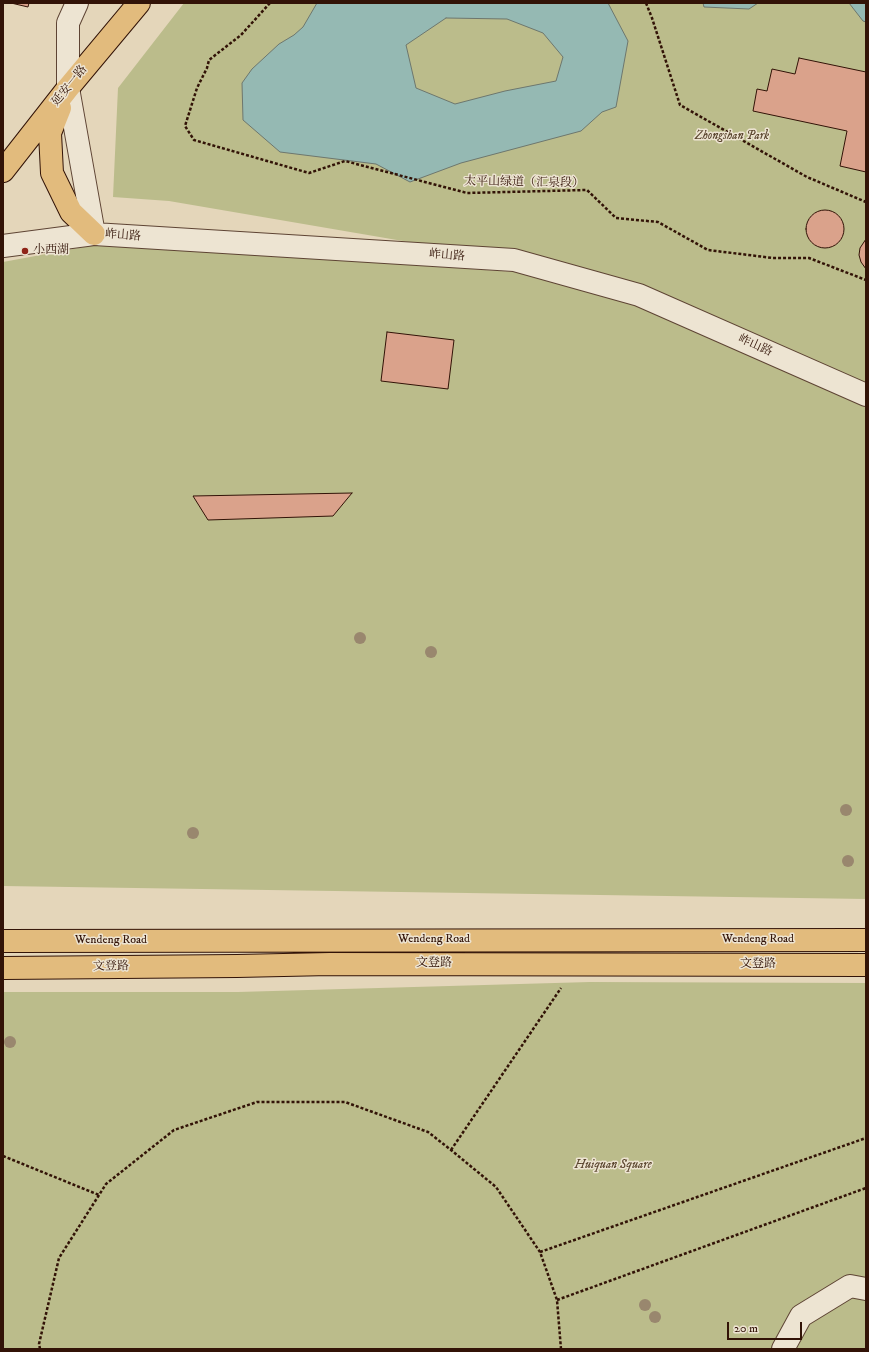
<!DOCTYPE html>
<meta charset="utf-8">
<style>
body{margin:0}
#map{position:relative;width:869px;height:1352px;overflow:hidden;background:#e4d6ba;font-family:"IM FELL DW Pica",serif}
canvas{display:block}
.frame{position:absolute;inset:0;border:4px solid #321307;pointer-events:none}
.scale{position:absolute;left:727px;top:1322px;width:75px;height:18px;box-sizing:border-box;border:2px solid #321307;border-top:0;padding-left:5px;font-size:12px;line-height:14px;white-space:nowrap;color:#321307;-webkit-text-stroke:3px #ede4d2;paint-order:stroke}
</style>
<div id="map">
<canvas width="869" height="1352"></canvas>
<div class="frame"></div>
<div class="scale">20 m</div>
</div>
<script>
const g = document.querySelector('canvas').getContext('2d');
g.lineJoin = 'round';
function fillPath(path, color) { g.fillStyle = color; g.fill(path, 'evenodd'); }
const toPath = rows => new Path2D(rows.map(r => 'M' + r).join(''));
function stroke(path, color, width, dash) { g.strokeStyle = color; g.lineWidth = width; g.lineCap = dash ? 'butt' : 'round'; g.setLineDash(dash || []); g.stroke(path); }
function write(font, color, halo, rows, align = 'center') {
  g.font = font + ' "IM FELL DW Pica","Noto Serif SC",serif'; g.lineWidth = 3; g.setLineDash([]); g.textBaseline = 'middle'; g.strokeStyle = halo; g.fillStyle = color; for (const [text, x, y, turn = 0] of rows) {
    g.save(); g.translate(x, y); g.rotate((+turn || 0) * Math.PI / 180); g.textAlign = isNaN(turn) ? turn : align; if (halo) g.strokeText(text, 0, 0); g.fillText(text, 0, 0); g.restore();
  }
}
fillPath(toPath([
 [184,3,866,3,866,395,639,295,514,260,169,201,113,197,118,88],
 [100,244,515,272,647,308,866,407,866,899,3,886,3,262],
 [590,982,866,983,866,1349,3,1349,3,992,238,992]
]), '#bbbc8b');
const water = toPath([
 [317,3,608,3,628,41,616,107,602,112,581,131,461,163,410,182,376,164,280,152,243,120,242,83,252,69,279,44,294,35,303,27,317,3],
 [446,18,507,19,543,33,563,57,556,81,505,91,455,104,416,88,406,45,446,18],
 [703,3,758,3,749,9,704,7,703,3],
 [849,3,866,3,866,22,863,21,849,3]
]);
fillPath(water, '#95b9b3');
stroke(water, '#6d776e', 1);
const building = toPath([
 [11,3,29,3,28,7,11,3],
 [799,58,866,72,866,172,840,166,847,131,753,111,757,89,767,91,772,69,795,74,799,58],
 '806 229a19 19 0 1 1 38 0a19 19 0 1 1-38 0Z',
 [866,239,866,269,861,262,859,255,860,248,866,239],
 [387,332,454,340,448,389,381,381,387,332],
 [352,493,333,516,208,520,193,496,352,493]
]);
fillPath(building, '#daa28b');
stroke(building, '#321307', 1);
const minor = toPath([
 [77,3,68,23,68,88,94,234],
 [3,246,94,234,514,260,639,295,866,395],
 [783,1349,801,1316,850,1286,866,1289]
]);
const major = toPath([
 [60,108,50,133,52,173,71,212,94,234],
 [3,171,68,88,139,3],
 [3,941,866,940],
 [3,968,237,966,330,964,866,965]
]);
stroke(minor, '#5e4434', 24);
stroke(major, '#321307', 24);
stroke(toPath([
 [270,3,241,35,209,60,207,68,197,88,185,126,194,140,309,173,345,161,467,193,587,190,616,218,658,222,708,250,773,258,809,258,866,280],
 [646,3,652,18,680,105,807,177,866,202],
 [451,1150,561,988],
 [3,1156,99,1195],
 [540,1252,866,1138],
 [557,1300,866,1188],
 [40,1349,39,1344,59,1258,106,1184,174,1130,257,1102,345,1102,428,1132,451,1150,496,1187,540,1252,557,1300,561,1349]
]), '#321307', 2.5, [3, 2]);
stroke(minor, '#ede4d2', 22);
stroke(major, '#e2bb7d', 22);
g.fillStyle = '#99876e';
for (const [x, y] of [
 [360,638],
 [431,652],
 [846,810],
 [193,833],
 [848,861],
 [10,1042],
 [645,1305],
 [655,1317]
]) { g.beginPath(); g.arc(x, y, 6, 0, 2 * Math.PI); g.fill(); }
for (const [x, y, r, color] of [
 [25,251,4,"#8f2418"]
]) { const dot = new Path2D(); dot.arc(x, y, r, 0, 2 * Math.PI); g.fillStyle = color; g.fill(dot); stroke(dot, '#ede4d2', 1.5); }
write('12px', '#321307', '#ede4d2', [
 ["延安一路",70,86,-51],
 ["太平山绿道（汇泉段）",524,183,1],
 ["岞山路",123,236,4],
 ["岞山路",447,256,4],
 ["岞山路",755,346,24],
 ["Wendeng Road",434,940],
 ["Wendeng Road",758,940],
 ["Wendeng Road",111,941],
 ["文登路",434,964],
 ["文登路",758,965],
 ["文登路",111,967,-1]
]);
write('italic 12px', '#5b462f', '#ede4d2', [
 ["Zhongshan Park",732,137],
 ["Huiquan Square",613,1166]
]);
write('12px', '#321307', '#ede4d2', [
 ["小西湖",33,251]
], 'left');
</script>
